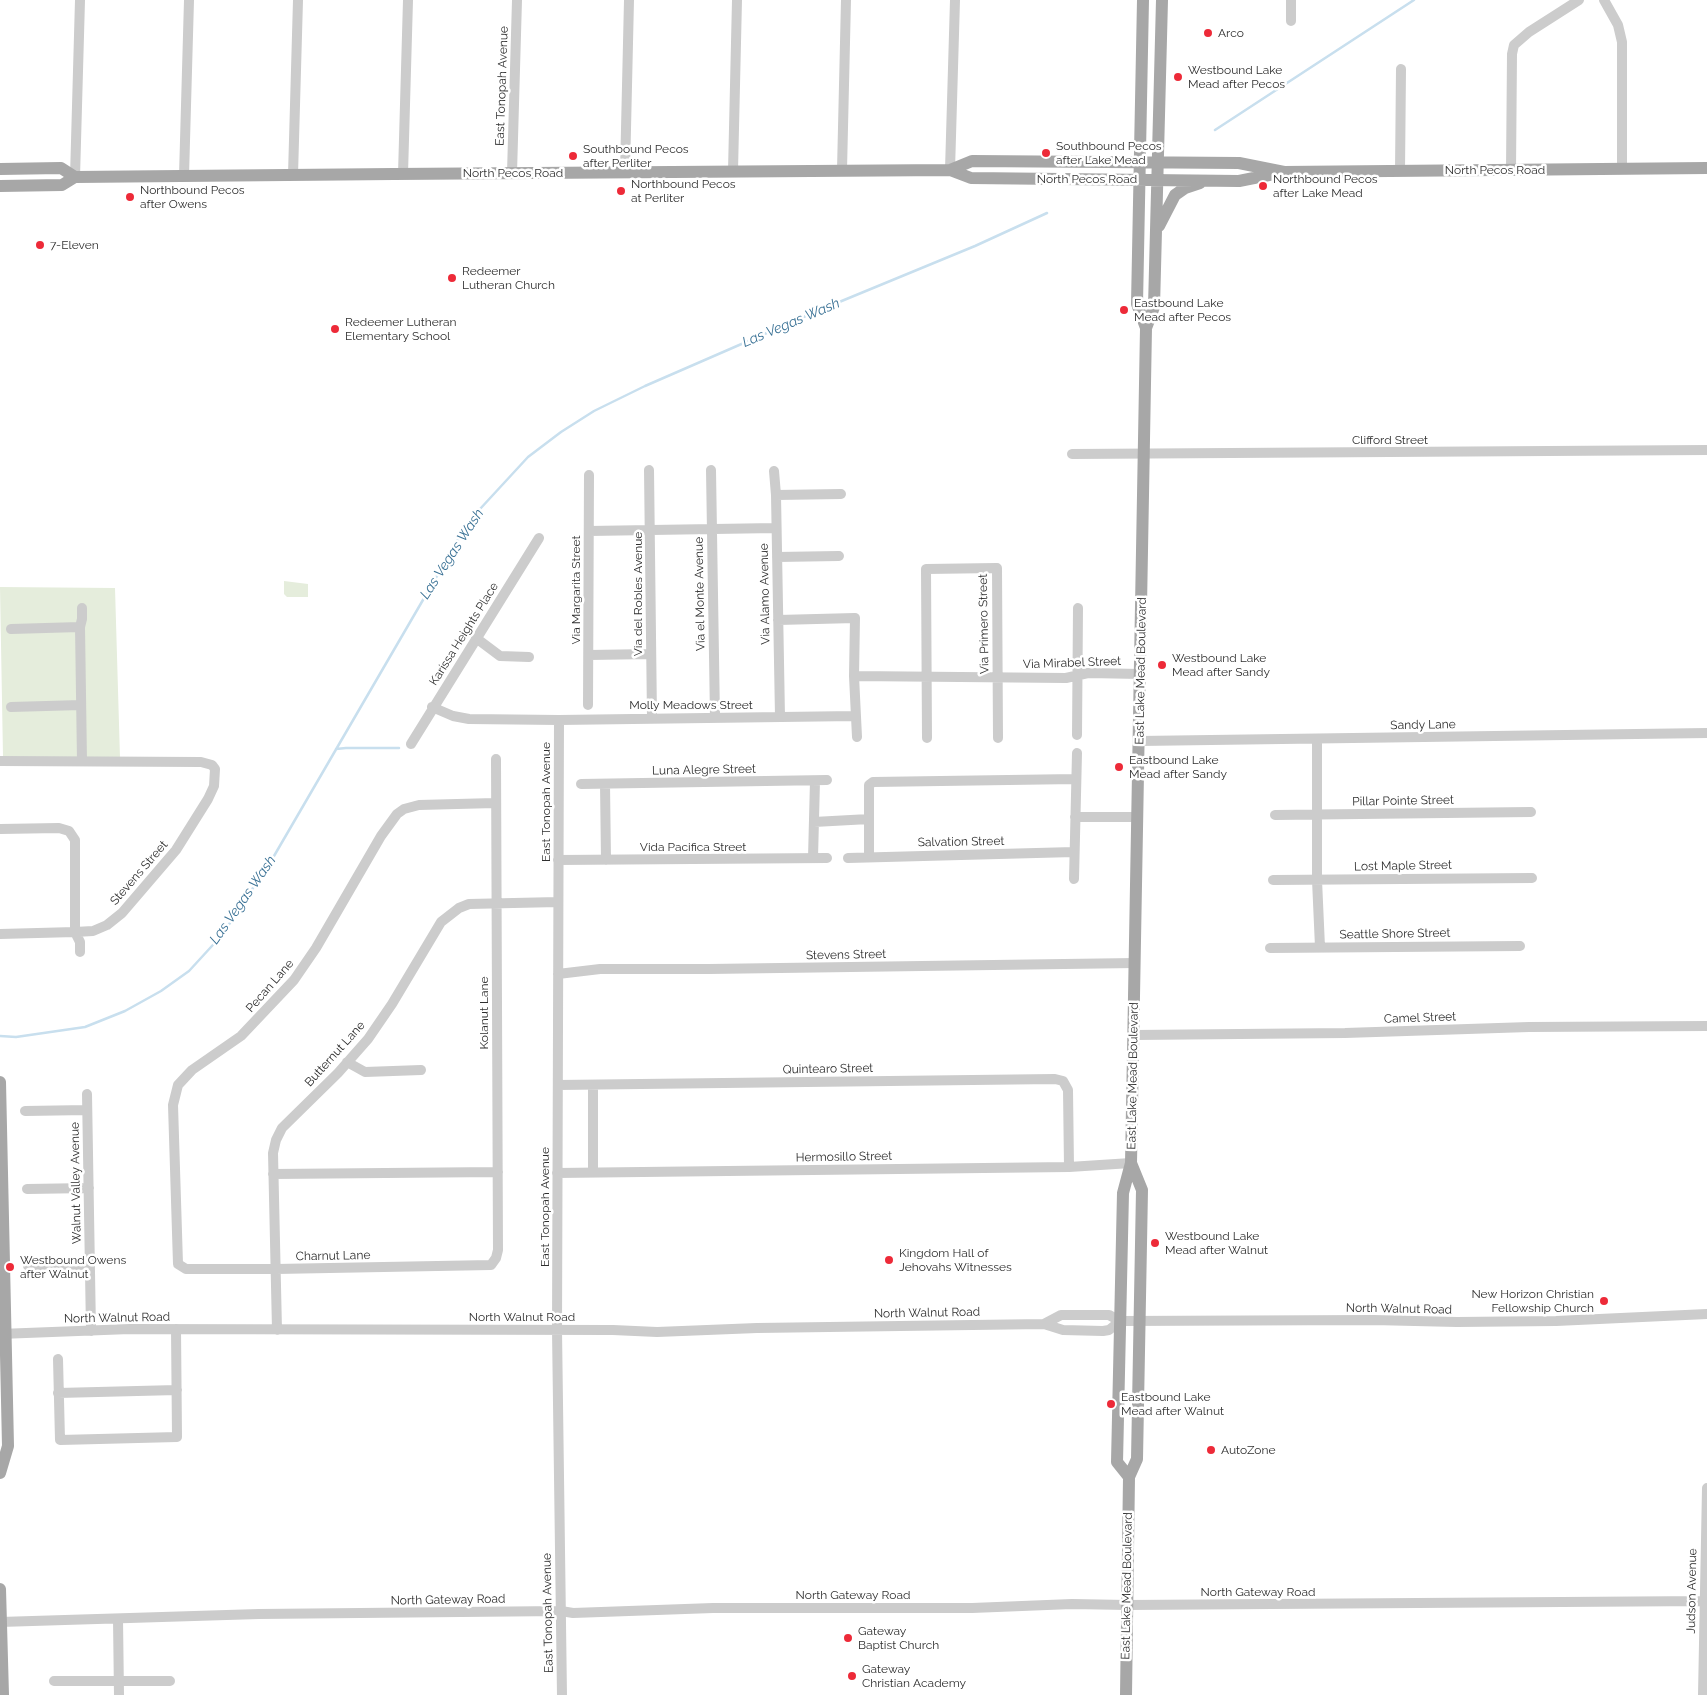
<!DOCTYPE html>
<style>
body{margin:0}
canvas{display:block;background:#fff}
</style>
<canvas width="1707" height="1695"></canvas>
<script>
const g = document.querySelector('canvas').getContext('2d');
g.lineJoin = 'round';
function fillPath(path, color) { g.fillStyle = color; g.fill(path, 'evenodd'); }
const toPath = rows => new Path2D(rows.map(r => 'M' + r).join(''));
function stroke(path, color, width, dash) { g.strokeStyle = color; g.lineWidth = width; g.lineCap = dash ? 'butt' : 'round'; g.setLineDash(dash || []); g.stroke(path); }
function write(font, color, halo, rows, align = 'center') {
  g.font = font + ' Raleway,sans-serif'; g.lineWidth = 5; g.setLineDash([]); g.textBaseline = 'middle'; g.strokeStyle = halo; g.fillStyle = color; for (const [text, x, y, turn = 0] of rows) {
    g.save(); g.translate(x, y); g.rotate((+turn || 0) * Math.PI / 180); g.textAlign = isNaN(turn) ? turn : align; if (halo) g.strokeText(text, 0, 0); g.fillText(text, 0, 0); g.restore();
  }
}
fillPath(toPath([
 [284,581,308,584,308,597,287,597,284,594],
 [0,587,115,588,120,758,3,757]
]), '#e5eddc');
stroke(toPath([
 [1215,130,1414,0],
 [336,749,346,748,399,748],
 [0,1036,16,1037,85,1027,125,1011,161,991,189,971,222,935,274,856,459,538,480,509,528,457,561,432,594,411,645,386,815,312,975,246,1047,213]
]), '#c8dfee', 2.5);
stroke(toPath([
 [1604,0,1618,25,1622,42,1622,169],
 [1291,21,1291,0],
 [842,170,846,0],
 [950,170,955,0],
 [1511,170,1512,54,1514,45,1529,32,1579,0],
 [733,171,737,0],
 [1400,171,1401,69],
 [625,172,629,0],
 [512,173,517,0],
 [403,174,408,0],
 [293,175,298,0],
 [184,176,189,0],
 [75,177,80,0],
 [1072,454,1707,450],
 [649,470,652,718],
 [711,470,715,718],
 [774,471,776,495,780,717],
 [776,495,841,494],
 [589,531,776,528],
 [777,557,839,556],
 [82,608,82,619,80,627,82,761],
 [778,620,855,618,854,676,857,737],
 [11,629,80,627],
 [476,638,500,656,529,657],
 [589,655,651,654],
 [854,676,1066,678,1088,673,1141,674],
 [588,705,589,475],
 [11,707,81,705],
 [432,707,453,716,469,719,559,720,855,716],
 [559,720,557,1330,562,1695],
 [1077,735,1078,608],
 [927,738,926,569,997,568,998,738],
 [1317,739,1317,880,1320,947],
 [1140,741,1707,733],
 [411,744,539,538],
 [0,761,201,762,212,765,215,769,214,786,208,799,176,850,122,913,107,925,93,931,75,932,0,934],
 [581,784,827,780],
 [605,784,606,860],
 [495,803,419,805,404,809,397,814,381,836,316,948,294,980,241,1036,192,1070,178,1085,173,1105,178,1264,186,1269,276,1269,491,1265,496,1258,498,1250,496,759],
 [1275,815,1531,812],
 [1075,817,1138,817],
 [814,822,869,819],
 [0,829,59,828,69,831,75,840,75,932,80,942,80,952],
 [869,857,869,785,873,782,1076,779],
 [813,858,815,781],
 [848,858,1074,852],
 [558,860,827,858],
 [1074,879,1077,753],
 [1273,880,1532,878],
 [1270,948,1520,946],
 [558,974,600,969,709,969,1135,963],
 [1134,1035,1345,1033,1529,1027,1707,1026],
 [347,1062,365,1072,421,1070],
 [558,1085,1055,1079,1063,1081,1068,1090,1069,1167],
 [87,1094,91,1331],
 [25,1111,87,1110],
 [593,1172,593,1085],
 [557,1173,1069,1167,1131,1163],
 [273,1174,498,1172],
 [27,1189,89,1188],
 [28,1266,90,1265],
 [1044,1324,1061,1315,1109,1315,1120,1321,1373,1320,1457,1322,1556,1321,1707,1314],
 [277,1330,273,1153,276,1140,282,1128,338,1073,368,1039,392,1004,441,922,459,908,469,904,558,902],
 [0,1334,130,1329,613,1330,657,1332,757,1328,1044,1324,1063,1330,1103,1331,1109,1330,1120,1321],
 [58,1359,60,1440,177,1437,176,1329],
 [58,1393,177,1390],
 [118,1619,119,1695],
 [0,1622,259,1614,561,1611,573,1613,713,1608,972,1608,1072,1604,1127,1605,1707,1601],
 [54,1681,170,1681],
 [1703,1695,1707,1488]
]), '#ccc', 10);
stroke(toPath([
 [1143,0,1137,304,1146,328],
 [0,169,61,168,75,177,394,174,950,170,972,161,1239,163,1284,172],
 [950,170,971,178,1239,181,1284,172,1707,168],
 [0,186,62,185,75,177],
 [1159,226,1175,195,1185,188,1200,183],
 [0,1082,8,1446,0,1473],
 [1129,1477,1117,1462,1123,1193,1131,1163,1146,328,1154,307,1162,0],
 [0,1589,3,1695],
 [1126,1695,1129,1477,1137,1459,1142,1190,1131,1163]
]), '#a7a7a7', 12);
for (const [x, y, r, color] of [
 [1208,33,5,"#ed2a38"],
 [1178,77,5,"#ed2a38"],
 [1046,153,5,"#ed2a38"],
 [573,156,5,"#ed2a38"],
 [1263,186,5,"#ed2a38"],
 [621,191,5,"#ed2a38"],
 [130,197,5,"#ed2a38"],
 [40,245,5,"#ed2a38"],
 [452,278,5,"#ed2a38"],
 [1124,310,5,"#ed2a38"],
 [335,329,5,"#ed2a38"],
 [1162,665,5,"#ed2a38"],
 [1119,767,5,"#ed2a38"],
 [1155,1243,5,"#ed2a38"],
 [889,1260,5,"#ed2a38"],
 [10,1267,5,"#ed2a38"],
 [1604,1301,5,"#ed2a38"],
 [1111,1404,5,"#ed2a38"],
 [1211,1450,5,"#ed2a38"],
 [848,1638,5,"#ed2a38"],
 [852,1676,5,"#ed2a38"]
]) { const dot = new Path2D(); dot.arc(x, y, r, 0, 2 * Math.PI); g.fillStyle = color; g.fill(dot); stroke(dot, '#fff', 2); }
write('12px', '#2f2f2f', '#fff', [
 ["Arco",1218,33],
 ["Westbound Lake",1188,70],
 ["Mead after Pecos",1188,84],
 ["Southbound Pecos",1056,146],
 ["after Lake Mead",1056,160],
 ["Southbound Pecos",583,149],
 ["after Perliter",583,163],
 ["Northbound Pecos",1273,179],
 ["after Lake Mead",1273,193],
 ["Northbound Pecos",631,184],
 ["at Perliter",631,198],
 ["Northbound Pecos",140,190],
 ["after Owens",140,204],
 ["7-Eleven",50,245],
 ["Redeemer",462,271],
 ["Lutheran Church",462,285],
 ["Eastbound Lake",1134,303],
 ["Mead after Pecos",1134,317],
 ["Redeemer Lutheran",345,322],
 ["Elementary School",345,336],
 ["Westbound Lake",1172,658],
 ["Mead after Sandy",1172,672],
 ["Eastbound Lake",1129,760],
 ["Mead after Sandy",1129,774],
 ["Westbound Lake",1165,1236],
 ["Mead after Walnut",1165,1250],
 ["Kingdom Hall of",899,1253],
 ["Jehovahs Witnesses",899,1267],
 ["Westbound Owens",20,1260],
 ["after Walnut",20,1274],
 ["New Horizon Christian",1594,1294,"right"],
 ["Fellowship Church",1594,1308,"right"],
 ["Eastbound Lake",1121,1397],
 ["Mead after Walnut",1121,1411],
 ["AutoZone",1221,1450],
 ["Gateway",858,1631],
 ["Baptist Church",858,1645],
 ["Gateway",862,1669],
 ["Christian Academy",862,1683]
], 'left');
write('12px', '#2f2f2f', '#fff', [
 ["East Tonopah Avenue",502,86,-88],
 ["North Pecos Road",1495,170],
 ["North Pecos Road",513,173],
 ["North Pecos Road",1087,179],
 ["Clifford Street",1390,440],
 ["Via Margarita Street",576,590,-90],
 ["Via del Robles Avenue",638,594,-90],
 ["Via el Monte Avenue",700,594,-91],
 ["Via Alamo Avenue",765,594,-91],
 ["Via Primero Street",984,624,-91],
 ["Karissa Heights Place",464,634,-58],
 ["Via Mirabel Street",1072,663,-2],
 ["East Lake Mead Boulevard",1141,671,-89],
 ["Molly Meadows Street",691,705],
 ["Sandy Lane",1423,725,-1],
 ["Luna Alegre Street",704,770,-1],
 ["Pillar Pointe Street",1403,801,-1],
 ["East Tonopah Avenue",546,802,-90],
 ["Salvation Street",961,842,-1],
 ["Vida Pacifica Street",693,847],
 ["Lost Maple Street",1403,866,-1],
 ["Stevens Street",139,873,-49],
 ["Seattle Shore Street",1395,934,-1],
 ["Stevens Street",846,955,-1],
 ["Pecan Lane",270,986,-49],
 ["Kolanut Lane",484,1013,-90],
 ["Camel Street",1420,1018,-2],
 ["Butternut Lane",335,1054,-48],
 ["Quintearo Street",828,1069,-1],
 ["East Lake Mead Boulevard",1133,1076,-89],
 ["Hermosillo Street",844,1157,-1],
 ["Walnut Valley Avenue",76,1183,-91],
 ["East Tonopah Avenue",545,1207,-90],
 ["Charnut Lane",333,1256,-1],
 ["North Walnut Road",1399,1309,1],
 ["North Walnut Road",927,1313,-1],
 ["North Walnut Road",522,1317],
 ["North Walnut Road",117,1318,-1],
 ["East Lake Mead Boulevard",1127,1586,-89],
 ["Judson Avenue",1692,1591,-89],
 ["North Gateway Road",1258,1592],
 ["North Gateway Road",853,1595],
 ["North Gateway Road",448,1600,-1],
 ["East Tonopah Avenue",548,1613,-91]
]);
write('italic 14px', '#397195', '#fff', [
 ["Las Vegas Wash",791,323,-23],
 ["Las Vegas Wash",452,554,-57],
 ["Las Vegas Wash",243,900,-55]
]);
</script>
